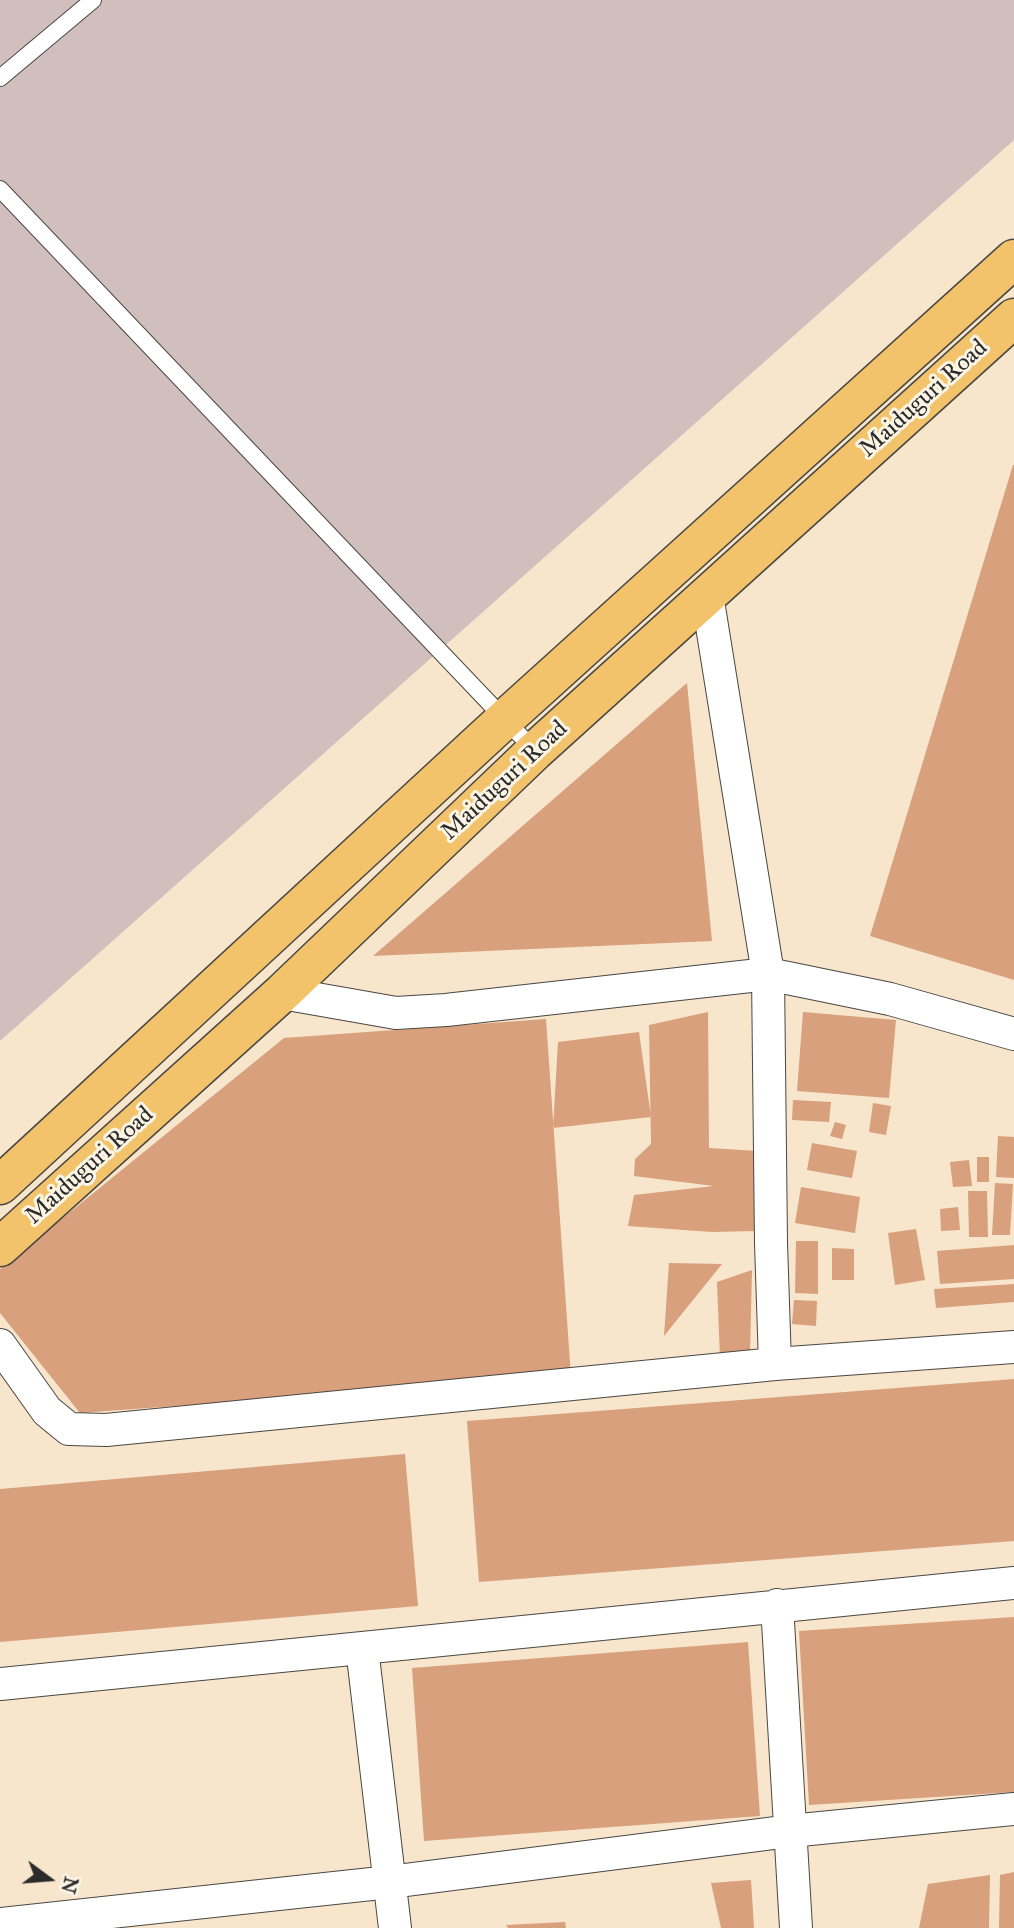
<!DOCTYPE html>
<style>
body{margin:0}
#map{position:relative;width:1014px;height:1928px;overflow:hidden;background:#f7e5cc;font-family:"IM FELL Great Primer",serif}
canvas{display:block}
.north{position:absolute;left:14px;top:1844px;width:70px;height:70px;-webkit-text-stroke:5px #fcf5e5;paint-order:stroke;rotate:106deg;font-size:19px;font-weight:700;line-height:28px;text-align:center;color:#2b2b2b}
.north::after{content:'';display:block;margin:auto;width:24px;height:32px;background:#2b2b2b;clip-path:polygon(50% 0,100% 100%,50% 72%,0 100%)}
</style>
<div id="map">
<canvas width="1014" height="1928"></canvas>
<div class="north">N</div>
</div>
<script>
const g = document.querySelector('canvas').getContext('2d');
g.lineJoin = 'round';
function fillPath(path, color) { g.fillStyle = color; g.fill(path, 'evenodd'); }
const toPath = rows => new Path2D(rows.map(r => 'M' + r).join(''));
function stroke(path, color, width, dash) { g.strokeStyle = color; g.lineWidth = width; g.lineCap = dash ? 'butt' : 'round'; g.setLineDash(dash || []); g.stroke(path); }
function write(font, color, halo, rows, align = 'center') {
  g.font = font + ' "IM FELL Great Primer",serif'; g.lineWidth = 6; g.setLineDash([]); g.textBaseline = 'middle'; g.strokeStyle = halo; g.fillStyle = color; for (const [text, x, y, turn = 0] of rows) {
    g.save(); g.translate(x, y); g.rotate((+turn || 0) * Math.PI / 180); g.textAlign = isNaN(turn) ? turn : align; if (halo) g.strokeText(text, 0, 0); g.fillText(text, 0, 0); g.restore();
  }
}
fillPath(toPath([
 [0,0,1014,0,1014,140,0,1041]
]), '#d1bfbd');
fillPath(toPath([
 [1013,465,1014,465,1014,980,870,936],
 [687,683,712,941,373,956],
 [708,1012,709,1148,758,1151,756,1231,712,1232,628,1226,634,1195,714,1186,634,1176,635,1159,651,1144,649,1025],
 [803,1012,896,1020,889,1098,797,1091],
 [546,1019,571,1377,80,1413,0,1313,0,1269,284,1038],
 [639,1032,651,1117,553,1128,558,1042],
 [793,1100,831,1102,829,1122,792,1120],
 [873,1103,891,1106,886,1135,869,1132],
 [835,1122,846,1125,842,1139,830,1136],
 [998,1136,1014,1137,1014,1178,996,1177],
 [812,1143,857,1151,852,1178,807,1170],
 [977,1157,989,1157,989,1182,977,1182],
 [969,1160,972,1186,953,1187,950,1162],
 [995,1183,1013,1184,1010,1235,992,1235],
 [801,1187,860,1197,855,1233,795,1223],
 [968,1191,987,1191,988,1237,969,1237],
 [958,1207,960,1230,941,1231,940,1209],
 [916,1229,925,1280,895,1285,888,1233],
 [796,1241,818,1241,818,1294,795,1293],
 [1014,1245,1014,1279,940,1284,937,1251],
 [832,1248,854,1249,854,1280,832,1280],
 [669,1263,722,1264,664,1336],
 [752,1270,750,1353,720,1359,717,1282],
 [1014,1284,1014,1302,936,1308,934,1289],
 [794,1300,817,1301,816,1326,792,1324],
 [1014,1379,1014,1541,479,1582,467,1421],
 [405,1454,418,1606,0,1642,0,1489],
 [1014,1617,1014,1792,809,1805,799,1631],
 [748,1642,760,1816,424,1841,412,1668],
 [1014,1872,1014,1928,999,1928,1000,1875],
 [990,1875,989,1928,919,1928,928,1884],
 [751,1880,754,1928,721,1928,711,1883],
 [565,1922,566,1928,508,1928,506,1925]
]), '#d8a07c');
const lane = toPath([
 [0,78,93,0],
 [0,189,535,751]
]);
const street = toPath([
 [707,595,768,974,771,1243,775,1364],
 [282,993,396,1013,446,1010,768,974,890,999,1014,1034],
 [0,1345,47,1411,69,1429,106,1430,775,1364,1014,1347],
 [777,1605,796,1928],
 [362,1648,395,1928],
 [0,1684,1014,1583],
 [0,1924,390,1882,790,1831,1014,1809]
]);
const highway = toPath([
 [0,1185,505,719,1014,259],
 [0,1247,282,993,535,751,1014,318]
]);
stroke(lane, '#4a4743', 18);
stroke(street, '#4a4743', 34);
stroke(highway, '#4a4743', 41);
stroke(lane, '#fff', 16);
stroke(street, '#fff', 32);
stroke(highway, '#f2c36a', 38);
write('24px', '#2b2b2b', '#fcf5e5', [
 ["Maiduguri Road",924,399,-42],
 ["Maiduguri Road",505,781,-43],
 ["Maiduguri Road",90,1166,-42]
]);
</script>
